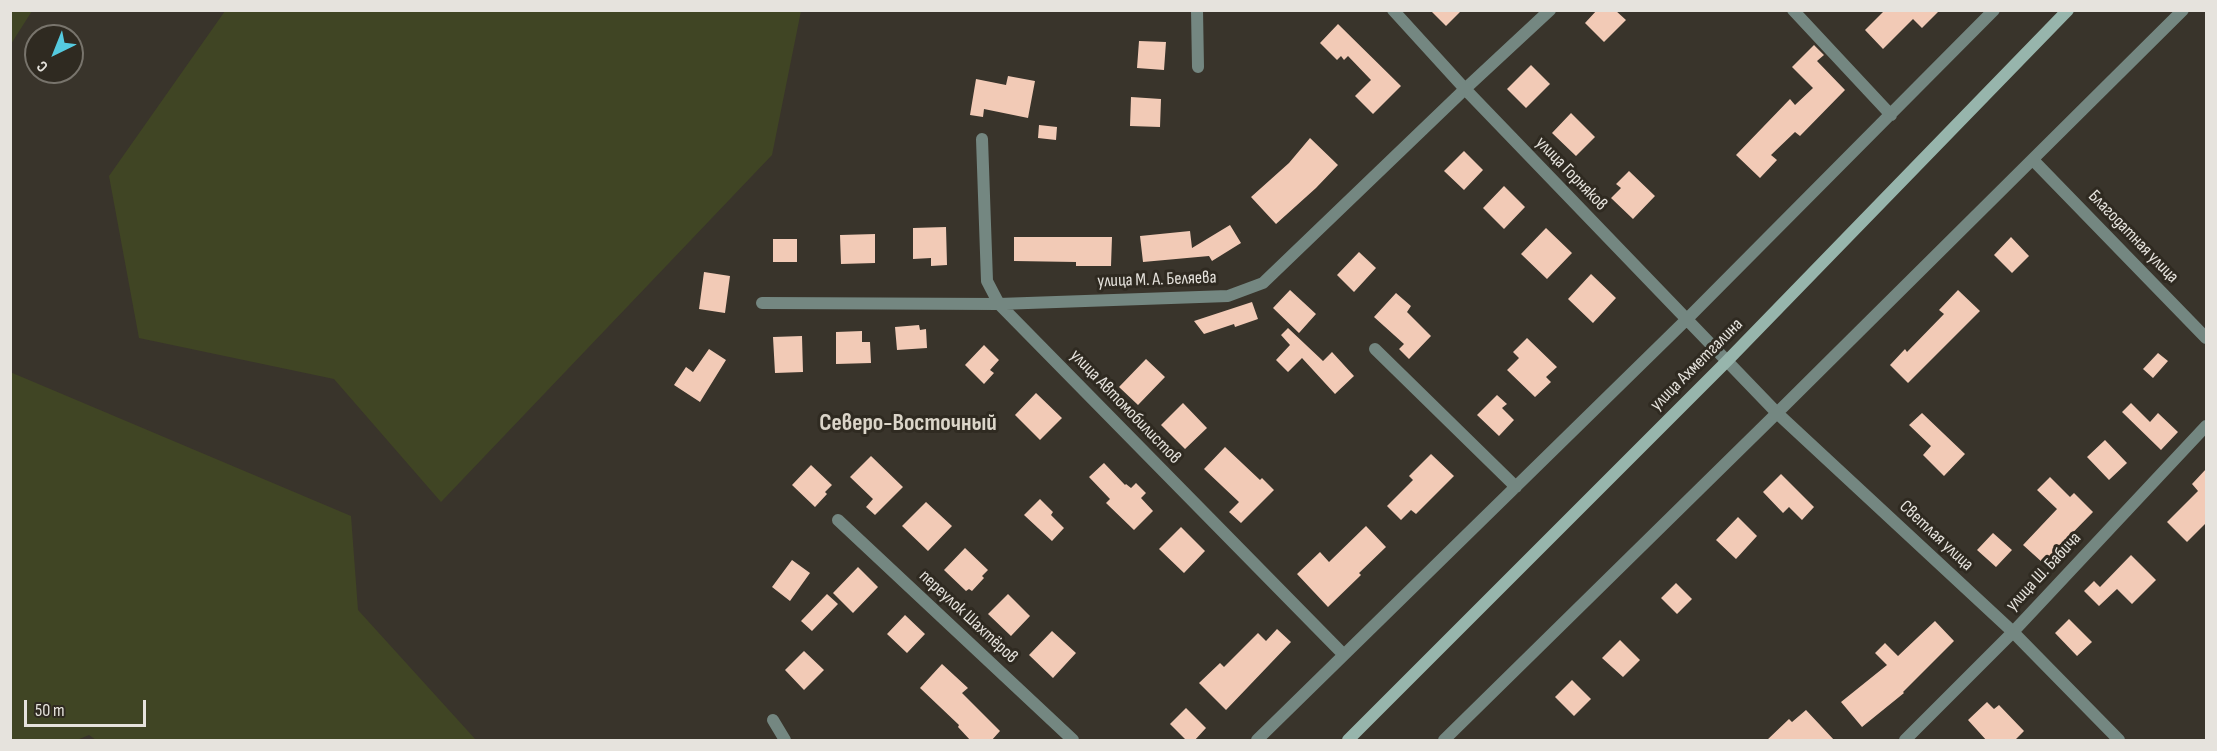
<!DOCTYPE html>
<meta charset="utf-8">
<style>
body{margin:0}
#map{position:relative;width:2217px;height:751px;overflow:hidden;background:#39342b;font-family:"Sofia Sans Condensed",sans-serif}
canvas{display:block}
.frame{position:absolute;inset:0;border:12px solid #e6e3dd;pointer-events:none}
.north{position:absolute;left:24px;top:24px;width:60px;height:60px;box-sizing:border-box;background:#2f2a21;border:2px solid #78746c;border-radius:50%;rotate:223deg;font-size:16px;font-weight:700;line-height:24px;text-align:center;color:#e6e3dd}
.north::after{content:'';display:block;margin:auto;width:21px;height:27px;background:#55cadf;clip-path:polygon(50% 0,100% 100%,50% 72%,0 100%)}
.scale{position:absolute;left:24px;top:700px;width:122px;height:27px;box-sizing:border-box;border:3px solid #e6e3dd;border-top:0;padding-left:8px;font-size:18px;line-height:21px;white-space:nowrap;color:#e6e3dd;-webkit-text-stroke:4px #2f2a21;paint-order:stroke}
</style>
<div id="map">
<canvas width="2217" height="751"></canvas>
<div class="frame"></div>
<div class="north">С</div>
<div class="scale">50 m</div>
</div>
<script>
const g = document.querySelector('canvas').getContext('2d');
g.lineJoin = 'round';
function fillPath(path, color) { g.fillStyle = color; g.fill(path, 'evenodd'); }
const toPath = rows => new Path2D(rows.map(r => 'M' + r).join(''));
function stroke(path, color, width, dash) { g.strokeStyle = color; g.lineWidth = width; g.lineCap = dash ? 'butt' : 'round'; g.setLineDash(dash || []); g.stroke(path); }
function write(font, color, halo, rows, align = 'center') {
  g.font = font + ' "Sofia Sans Condensed",sans-serif'; g.lineWidth = 6; g.setLineDash([]); g.textBaseline = 'middle'; g.strokeStyle = halo; g.fillStyle = color; for (const [text, x, y, turn = 0] of rows) {
    g.save(); g.translate(x, y); g.rotate((+turn || 0) * Math.PI / 180); g.textAlign = isNaN(turn) ? turn : align; if (halo) g.strokeText(text, 0, 0); g.fillText(text, 0, 0); g.restore();
  }
}
fillPath(toPath([
 [11,10,32,11,11,44,10,11],
 [225,11,225,10,801,11,772,155,441,502,334,379,139,338,109,176],
 [10,372,351,516,358,610,476,740,96,740,89,735,77,740,11,740]
]), '#404524');
fillPath(toPath([
 [1430,10,1462,10,1446,26],
 [1597,10,1615,10,1626,20,1604,42,1585,23],
 [1885,10,1940,10,1922,28,1913,19,1883,49,1865,30],
 [1338,24,1401,86,1373,114,1355,96,1371,80,1348,56,1344,60,1341,56,1337,60,1320,43],
 [1139,41,1166,42,1164,70,1137,68],
 [1814,45,1824,55,1817,61,1845,90,1800,136,1795,132,1771,155,1777,160,1760,178,1736,155,1790,99,1795,105,1813,88,1792,67],
 [1531,65,1550,84,1526,108,1507,89],
 [1008,76,1035,81,1028,118,984,109,983,117,970,115,976,79,1006,85],
 [1131,97,1161,99,1160,127,1130,126],
 [1571,113,1595,137,1576,156,1552,133],
 [1039,125,1057,127,1056,140,1038,138],
 [1310,138,1338,165,1316,188,1276,224,1251,197,1289,163],
 [1464,151,1483,170,1464,190,1444,171],
 [1629,171,1655,196,1633,219,1611,198,1621,188,1616,184],
 [1504,186,1525,207,1504,229,1483,208],
 [1230,225,1241,243,1212,261,1209,256,1143,262,1140,236,1190,231,1192,248],
 [946,227,947,265,931,266,931,258,913,259,913,228],
 [1546,228,1572,253,1547,279,1521,254],
 [875,234,875,263,841,264,840,235],
 [1014,237,1112,237,1111,266,1076,266,1076,262,1014,261],
 [2011,237,2029,256,2012,273,1994,255],
 [773,239,797,239,797,262,773,262],
 [1359,252,1376,268,1354,292,1337,275],
 [704,272,730,276,725,313,699,309],
 [1591,274,1616,298,1593,323,1568,299],
 [1290,290,1316,314,1299,333,1273,308],
 [1958,290,1980,311,1908,383,1890,365,1905,349,1907,352,1944,314,1939,310],
 [1396,293,1411,306,1407,312,1431,336,1409,359,1399,349,1404,344,1374,317],
 [1252,302,1258,319,1235,327,1234,324,1204,334,1194,321],
 [919,325,920,330,926,329,927,348,897,350,895,327],
 [1288,328,1323,361,1332,352,1354,376,1335,394,1302,358,1288,372,1276,360,1290,345,1281,335],
 [862,331,862,342,870,342,871,363,836,364,836,332],
 [802,336,803,372,775,373,773,337],
 [1527,338,1557,367,1546,377,1551,382,1535,397,1507,370,1519,358,1513,352],
 [984,345,999,360,990,370,994,373,984,384,965,365],
 [709,349,726,360,700,402,674,385,686,367,693,372],
 [2158,353,2168,361,2153,378,2143,369],
 [1146,359,1165,377,1138,405,1119,387],
 [1036,393,1062,418,1040,440,1015,415],
 [1497,395,1507,404,1502,408,1514,420,1499,436,1477,415],
 [1183,403,1207,428,1185,449,1161,425],
 [2131,403,2150,422,2158,413,2178,432,2161,450,2122,412],
 [1922,413,1965,454,1944,476,1923,455,1931,446,1909,425],
 [2105,440,2127,463,2109,480,2087,457],
 [1225,447,1260,480,1262,478,1274,490,1241,523,1229,512,1239,502,1204,469],
 [1431,454,1454,476,1416,514,1411,510,1401,520,1387,506,1413,480,1409,476],
 [871,456,903,487,875,515,866,507,873,499,850,477],
 [1104,463,1125,485,1126,484,1131,488,1136,483,1146,493,1141,498,1153,511,1134,530,1106,503,1110,499,1089,477],
 [811,465,832,485,825,492,827,494,815,507,792,485],
 [2206,469,2206,523,2187,542,2167,522,2198,491,2192,484],
 [1781,474,1814,507,1802,520,1789,507,1783,513,1763,492],
 [2050,477,2070,497,2074,493,2093,512,2043,563,2023,545,2057,509,2037,490],
 [1040,499,1053,512,1051,515,1064,528,1052,541,1024,515],
 [926,502,952,526,928,551,902,526],
 [1738,517,1757,536,1736,559,1716,540],
 [1366,526,1386,547,1359,573,1361,575,1328,607,1297,574,1320,552,1329,562],
 [1181,527,1205,551,1184,573,1159,549],
 [1993,533,2012,550,1996,567,1977,550],
 [965,548,988,570,982,576,984,578,972,591,969,589,966,591,944,570],
 [2131,555,2156,580,2132,604,2117,589,2099,606,2084,591,2094,581,2100,587],
 [792,560,810,573,790,601,772,587],
 [858,567,878,587,853,613,833,593],
 [1676,583,1692,599,1677,614,1661,598],
 [827,594,838,604,812,631,801,621],
 [1008,594,1030,616,1011,636,988,614],
 [905,615,925,634,907,653,887,634],
 [2069,619,2092,642,2077,656,2055,633],
 [1935,621,1954,641,1903,692,1904,693,1862,727,1841,702,1887,665,1875,653,1885,643,1898,656],
 [1277,629,1291,642,1226,710,1199,683,1220,663,1224,667,1258,633,1266,641],
 [1052,631,1076,653,1053,678,1029,655],
 [1620,640,1640,660,1623,677,1602,658],
 [804,651,824,670,804,690,785,670],
 [942,664,968,688,962,693,1000,731,991,741,971,741,958,727,959,725,920,688],
 [1572,680,1591,699,1574,716,1555,697],
 [1987,702,1994,709,1999,705,2024,731,2014,741,1987,741,1968,720],
 [1186,708,1206,728,1194,741,1187,741,1170,724],
 [1806,710,1835,741,1766,741,1789,719,1792,722]
]), '#f2cab6');
stroke(toPath([
 [1197,10,1198,67],
 [1393,10,1465,89,1777,413,2013,632,2119,740],
 [1793,10,1891,115],
 [982,139,987,281,999,304,1343,654],
 [2033,160,2206,338],
 [762,303,999,304,1228,296,1263,283,1465,89,1550,10],
 [1375,349,1516,487],
 [838,520,1073,740],
 [773,720,785,740],
 [1257,740,1686,320,1994,10],
 [1444,740,1777,413,2183,10],
 [1905,740,2013,632,2206,426]
]), '#748781', 12);
stroke(toPath([
 [1348,740,1727,361,2068,10]
]), '#97b5ac', 12);
write('18px', '#e6e3dd', '#2f2a21', [
 ["улица Горняков",1571,174,46],
 ["Благодатная улица",2133,237,46],
 ["улица М. А. Беляева",1157,280,-2],
 ["улица Ахметгалина",1697,365,-45],
 ["улица Автомобилистов",1125,407,46],
 ["Светлая улица",1936,536,43],
 ["улица Ш. Бабича",2044,572,-47],
 ["переулок Шахтёров",968,617,43]
]);
write('bold 24px', '#dbd5c9', '#2f2a21', [
 ["Северо-Восточный",908,424]
]);
</script>
